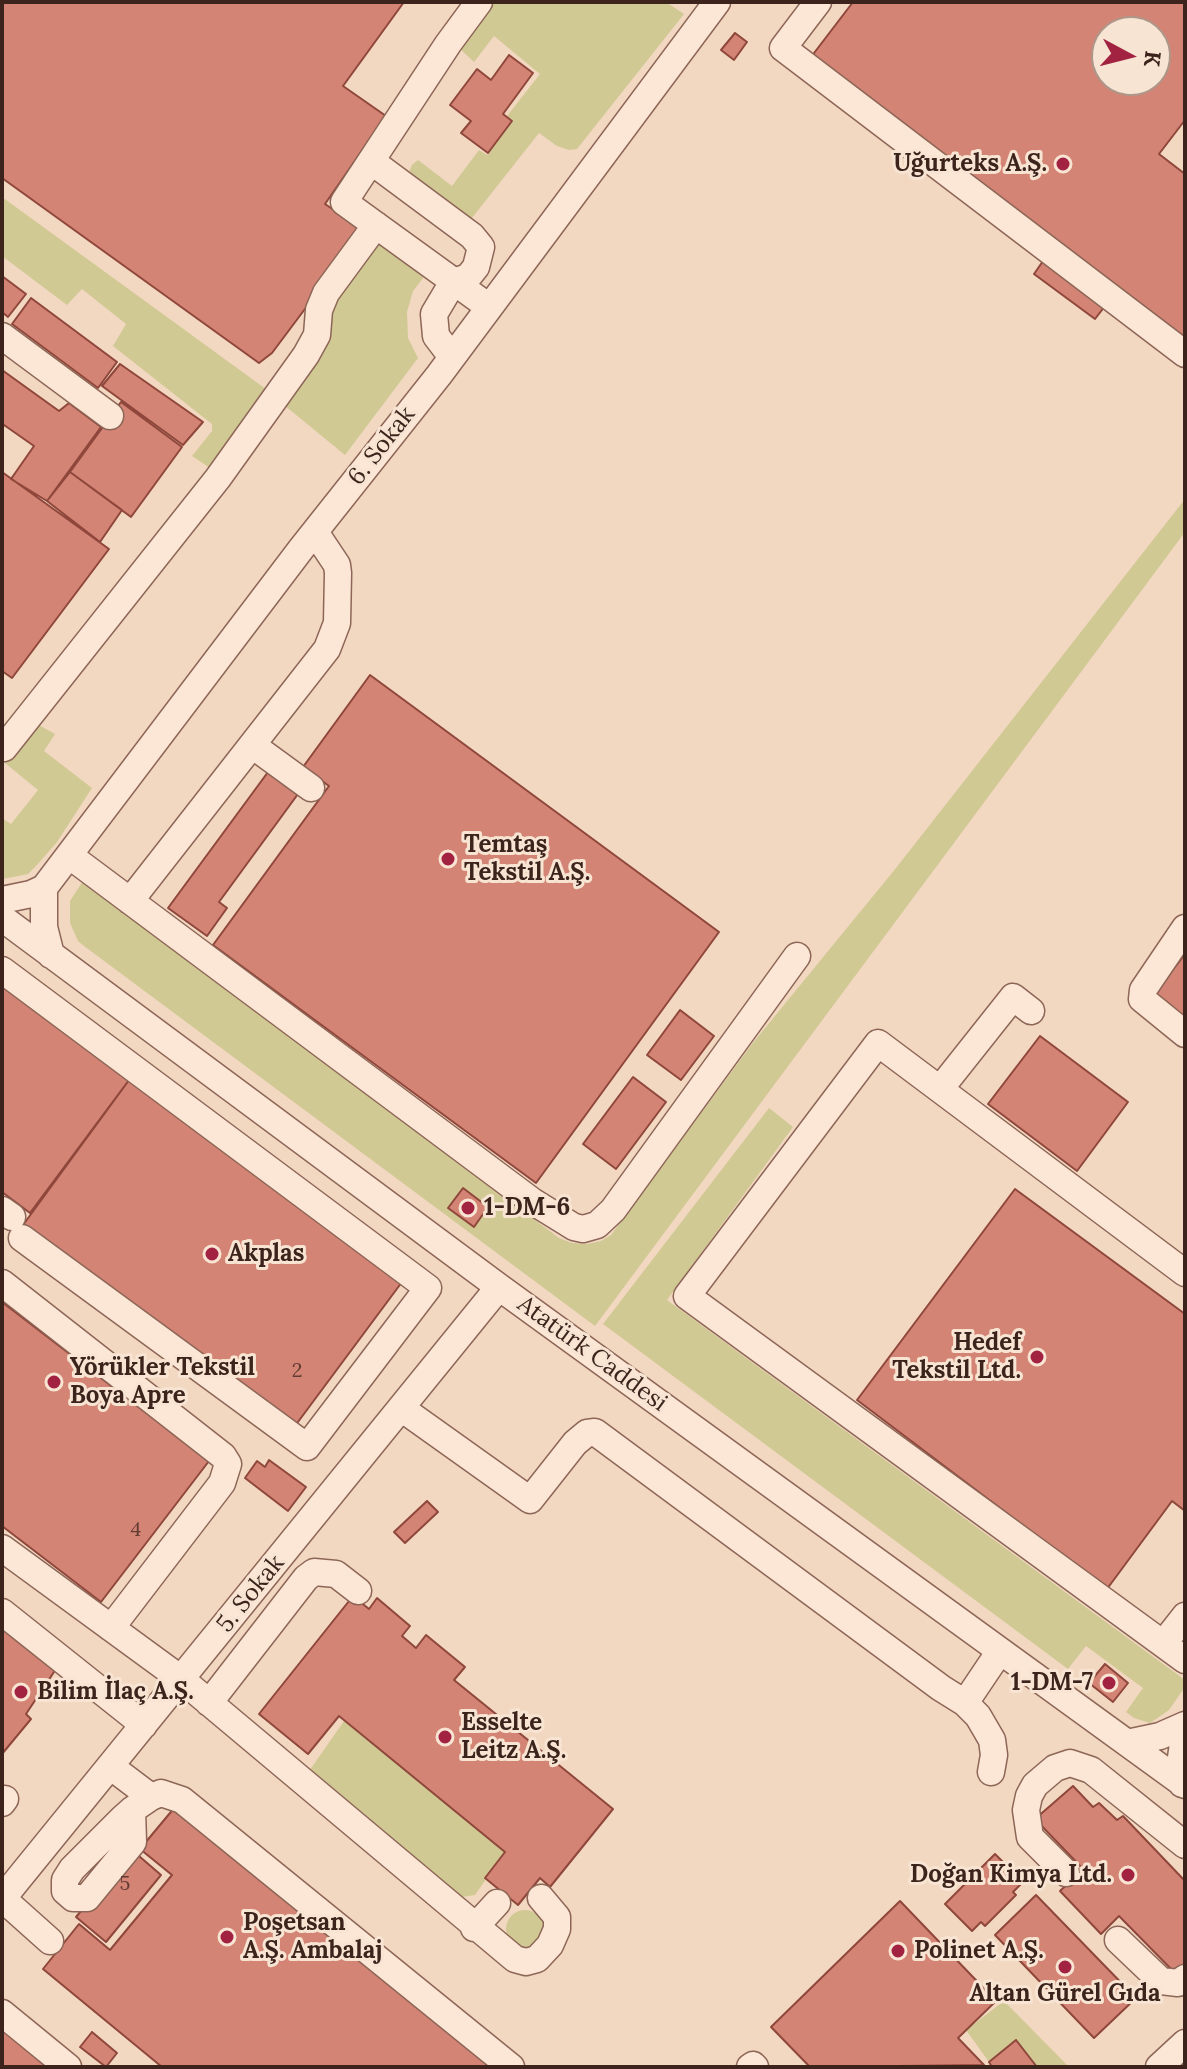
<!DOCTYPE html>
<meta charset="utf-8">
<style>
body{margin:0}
#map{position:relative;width:1187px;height:2069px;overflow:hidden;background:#f2d7c1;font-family:Lora,serif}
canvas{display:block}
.frame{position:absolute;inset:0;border:4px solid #3c241d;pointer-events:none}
.north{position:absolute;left:1091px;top:16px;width:80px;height:80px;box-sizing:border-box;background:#f8e4d2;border:2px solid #ad978a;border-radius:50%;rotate:97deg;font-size:22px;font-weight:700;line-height:32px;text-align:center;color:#3c241d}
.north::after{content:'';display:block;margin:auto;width:28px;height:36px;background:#a22242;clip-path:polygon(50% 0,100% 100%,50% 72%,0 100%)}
</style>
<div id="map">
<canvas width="1187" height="2069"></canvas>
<div class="frame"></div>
<div class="north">K</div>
</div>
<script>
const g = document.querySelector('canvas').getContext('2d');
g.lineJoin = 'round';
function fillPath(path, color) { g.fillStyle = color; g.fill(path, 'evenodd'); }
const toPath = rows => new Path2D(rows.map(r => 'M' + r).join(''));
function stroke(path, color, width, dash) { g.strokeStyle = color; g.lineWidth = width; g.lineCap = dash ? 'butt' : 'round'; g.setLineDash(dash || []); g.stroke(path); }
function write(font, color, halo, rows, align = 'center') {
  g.font = font + ' Lora,serif'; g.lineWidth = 6; g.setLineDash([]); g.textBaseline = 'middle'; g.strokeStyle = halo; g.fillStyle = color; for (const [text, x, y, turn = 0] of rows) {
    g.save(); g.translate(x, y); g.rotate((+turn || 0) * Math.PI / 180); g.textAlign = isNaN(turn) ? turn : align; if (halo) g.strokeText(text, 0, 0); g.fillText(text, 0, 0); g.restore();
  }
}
fillPath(toPath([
 [489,2,666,2,684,14,577,149,569,150,557,146,539,133,468,223,407,177,412,165,418,160,452,186,479,150,487,155,513,121,507,116,540,74,494,36,474,62,457,46],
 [2,197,270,392,216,472,192,456,212,431,212,424,113,346,126,324,82,289,67,305,2,256],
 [375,238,427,273,413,291,407,312,408,338,418,358,345,455,284,405,330,341,330,309],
 [1185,499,1185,532,595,1326,84,946,78,941,70,923,70,901,83,881,559,1238,572,1243,587,1244,601,1241,611,1235,752,1044,896,868],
 [35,723,55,734,44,751,92,788,57,842,37,865,28,874,3,879,2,818,11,824,38,790,5,763],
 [769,1108,793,1127,667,1300,1185,1680,1185,1687,1169,1710,1150,1723,1134,1718,1126,1712,1143,1688,1086,1646,1068,1669,603,1324],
 [344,1721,505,1852,475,1895,455,1898,305,1777],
 '506 1929a19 19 0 1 1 38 0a19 19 0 1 1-38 0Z',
 [1004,2001,1069,2067,1037,2067,1016,2041,989,2062,966,2030]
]), '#d1c994');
const building = toPath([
 [2,2,404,2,343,86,386,116,325,204,364,230,272,353,259,363,2,178,2,2],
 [853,2,1185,2,1185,120,1159,154,1185,174,1185,338,811,57,853,2],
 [1107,32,1155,32,1155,80,1107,80,1107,32],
 [735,33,747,42,734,60,721,50,735,33],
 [509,55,533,73,503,114,512,121,488,153,461,133,471,121,450,105,477,69,491,80,509,55],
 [1043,261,1105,306,1095,319,1034,274,1043,261],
 [2,276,26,294,8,317,2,312,2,276],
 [31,298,117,362,98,388,12,324,31,298],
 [120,364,203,422,183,445,102,386,120,364],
 [2,370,59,411,69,403,101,427,47,501,11,479,34,446,4,425,2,428,2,370],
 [121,402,182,447,131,517,70,472,121,402],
 [2,472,109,549,12,678,2,671,2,472],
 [70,472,122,510,100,542,47,501,70,472],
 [370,675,719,932,536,1183,213,945,329,786,303,767,370,675],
 [268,772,298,794,219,902,227,908,207,936,168,908,268,772],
 [1185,954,1185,1017,1155,993,1185,954],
 [2,979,132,1076,30,1213,2,1192,2,979],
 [680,1010,714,1036,681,1080,647,1055,680,1010],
 [1040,1036,1128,1102,1077,1171,988,1104,1040,1036],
 [132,1076,402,1282,292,1430,23,1225,132,1076],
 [633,1077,666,1102,616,1169,583,1144,633,1077],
 [463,1188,488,1207,474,1227,448,1208,463,1188],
 [1015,1189,1185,1314,1185,1511,1172,1501,1107,1589,857,1400,1015,1189],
 [2,1302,209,1461,101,1602,2,1526,2,1302],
 [269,1460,306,1487,288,1511,245,1478,257,1461,265,1467,269,1460],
 [427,1501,438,1512,405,1543,394,1532,427,1501],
 [353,1596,369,1609,377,1598,410,1626,402,1636,416,1648,426,1635,465,1667,454,1680,613,1809,550,1887,540,1878,518,1905,485,1878,505,1852,339,1716,308,1754,259,1714,353,1596],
 [2,1626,56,1669,26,1714,31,1719,2,1754,2,1626],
 [1105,1664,1128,1683,1113,1702,1089,1683,1105,1664],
 [1073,1786,1093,1807,1099,1803,1117,1820,1123,1816,1185,1881,1185,1967,1177,1975,1119,1916,1101,1934,1060,1891,1083,1869,1035,1819,1073,1786],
 [175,1807,491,2067,162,2067,43,1969,79,1924,110,1950,172,1875,140,1849,175,1807],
 [132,1850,161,1875,106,1942,76,1917,132,1850],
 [995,1854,1023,1882,1013,1892,1016,1895,985,1926,981,1922,972,1931,945,1904,995,1854],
 [1036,1895,1136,1998,1094,2038,995,1935,1036,1895],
 [900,1901,996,2001,958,2038,984,2065,810,2067,771,2027,900,1901],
 [2,2030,55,2067,2,2067,2,2030],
 [92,2032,117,2053,106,2067,80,2047,92,2032],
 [1016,2040,1037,2067,992,2067,989,2062,1016,2040]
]);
fillPath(building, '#d38474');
stroke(building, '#8f473b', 2);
const minor = toPath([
 [479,2,448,44,344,202,489,307],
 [818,2,783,48,1185,354],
 [371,161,472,236,481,247,476,267,468,277,453,282,434,314,436,336,452,357],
 [2,336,110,416],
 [252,745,311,788],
 [4,748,218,478,306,355,317,335,319,310,326,293,376,225],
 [70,856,532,1201,574,1227,583,1229,597,1225,613,1210,797,956],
 [44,888,301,549,439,375,717,2],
 [2,900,31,894,44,888,44,927,51,955],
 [130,901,327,649,337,623,338,573,337,565,315,532],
 [2,918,499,1287,1185,1785],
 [1185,928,1143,990,1142,999,1185,1034],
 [2,970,428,1288,307,1447,22,1238],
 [940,1089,1013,997,1031,1011],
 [2,1210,12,1217],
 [1185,1273,878,1043,687,1296,1185,1660],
 [2,1283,223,1456,228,1464,222,1483,111,1628],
 [401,1408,530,1500,575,1443,587,1433,595,1432,941,1688,965,1703,978,1716,992,1740,994,1755,991,1772],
 [2,1548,181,1679,515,1959,526,1962,537,1959,550,1945,557,1929,557,1917,541,1898],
 [2,1612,144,1725],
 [1163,1644,1185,1616],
 [209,1703,306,1578,314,1572,336,1574,358,1591],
 [965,1703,1000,1651],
 [1127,1743,1160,1736,1185,1725],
 [110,1766,151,1797,161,1793,182,1800,511,2067],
 [1182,1784,1180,1765,1185,1729],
 [2,1803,5,1799],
 [132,1810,133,1842,87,1898,73,1898,65,1891,65,1880,72,1869,123,1818,132,1810,151,1797],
 [1066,1873,1030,1837,1026,1810,1029,1796,1035,1785,1055,1768,1070,1763,1091,1770,1185,1845],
 [2,1899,499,1287],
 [3,1899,50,1941],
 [474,1928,497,1903],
 [1118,1940,1161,1981,1178,1983,1185,1978],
 [2,2013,68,2067],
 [750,2067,753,2065,755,2067],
 [1159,2067,1185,2043]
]);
stroke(minor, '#8d6657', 29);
stroke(minor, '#fce7d6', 26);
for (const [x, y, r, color] of [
 [1063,164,8,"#a22242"],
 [448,859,8,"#a22242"],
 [468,1208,8,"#a22242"],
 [212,1254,8,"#a22242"],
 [1037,1357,8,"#a22242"],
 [54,1382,8,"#a22242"],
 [1109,1683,8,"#a22242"],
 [21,1692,8,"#a22242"],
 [445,1737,8,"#a22242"],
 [1128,1875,8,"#a22242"],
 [227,1937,8,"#a22242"],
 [898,1951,8,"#a22242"],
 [1065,1967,8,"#a22242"]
]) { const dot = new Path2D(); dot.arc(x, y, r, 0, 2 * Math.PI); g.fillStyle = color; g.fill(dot); stroke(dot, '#f8e4d2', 3); }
write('20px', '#623c33', null, [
 ["2",297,1371],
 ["4",136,1530],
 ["5",125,1884]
]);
write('bold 24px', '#3c241d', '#f8e4d2', [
 ["Uğurteks A.Ş.",1047,164,"right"],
 ["Temtaş",464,845],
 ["Tekstil A.Ş.",464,873],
 ["1-DM-6",484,1208],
 ["Akplas",228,1254],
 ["Hedef",1021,1343,"right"],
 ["Tekstil Ltd.",1021,1371,"right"],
 ["Yörükler Tekstil",70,1368],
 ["Boya Apre",70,1396],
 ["1-DM-7",1093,1683,"right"],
 ["Bilim İlaç A.Ş.",37,1692],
 ["Esselte",461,1723],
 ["Leitz A.Ş.",461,1751],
 ["Doğan Kimya Ltd.",1112,1875,"right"],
 ["Poşetsan",243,1923],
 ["A.Ş. Ambalaj",243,1951],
 ["Polinet A.Ş.",914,1951],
 ["Altan Gürel Gıda",1065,1994,"center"]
], 'left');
write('24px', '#3c241d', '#f8e4d2', [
 ["6. Sokak",382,446,-52],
 ["Atatürk Caddesi",592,1354,36],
 ["5. Sokak",251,1594,-51]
]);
</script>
